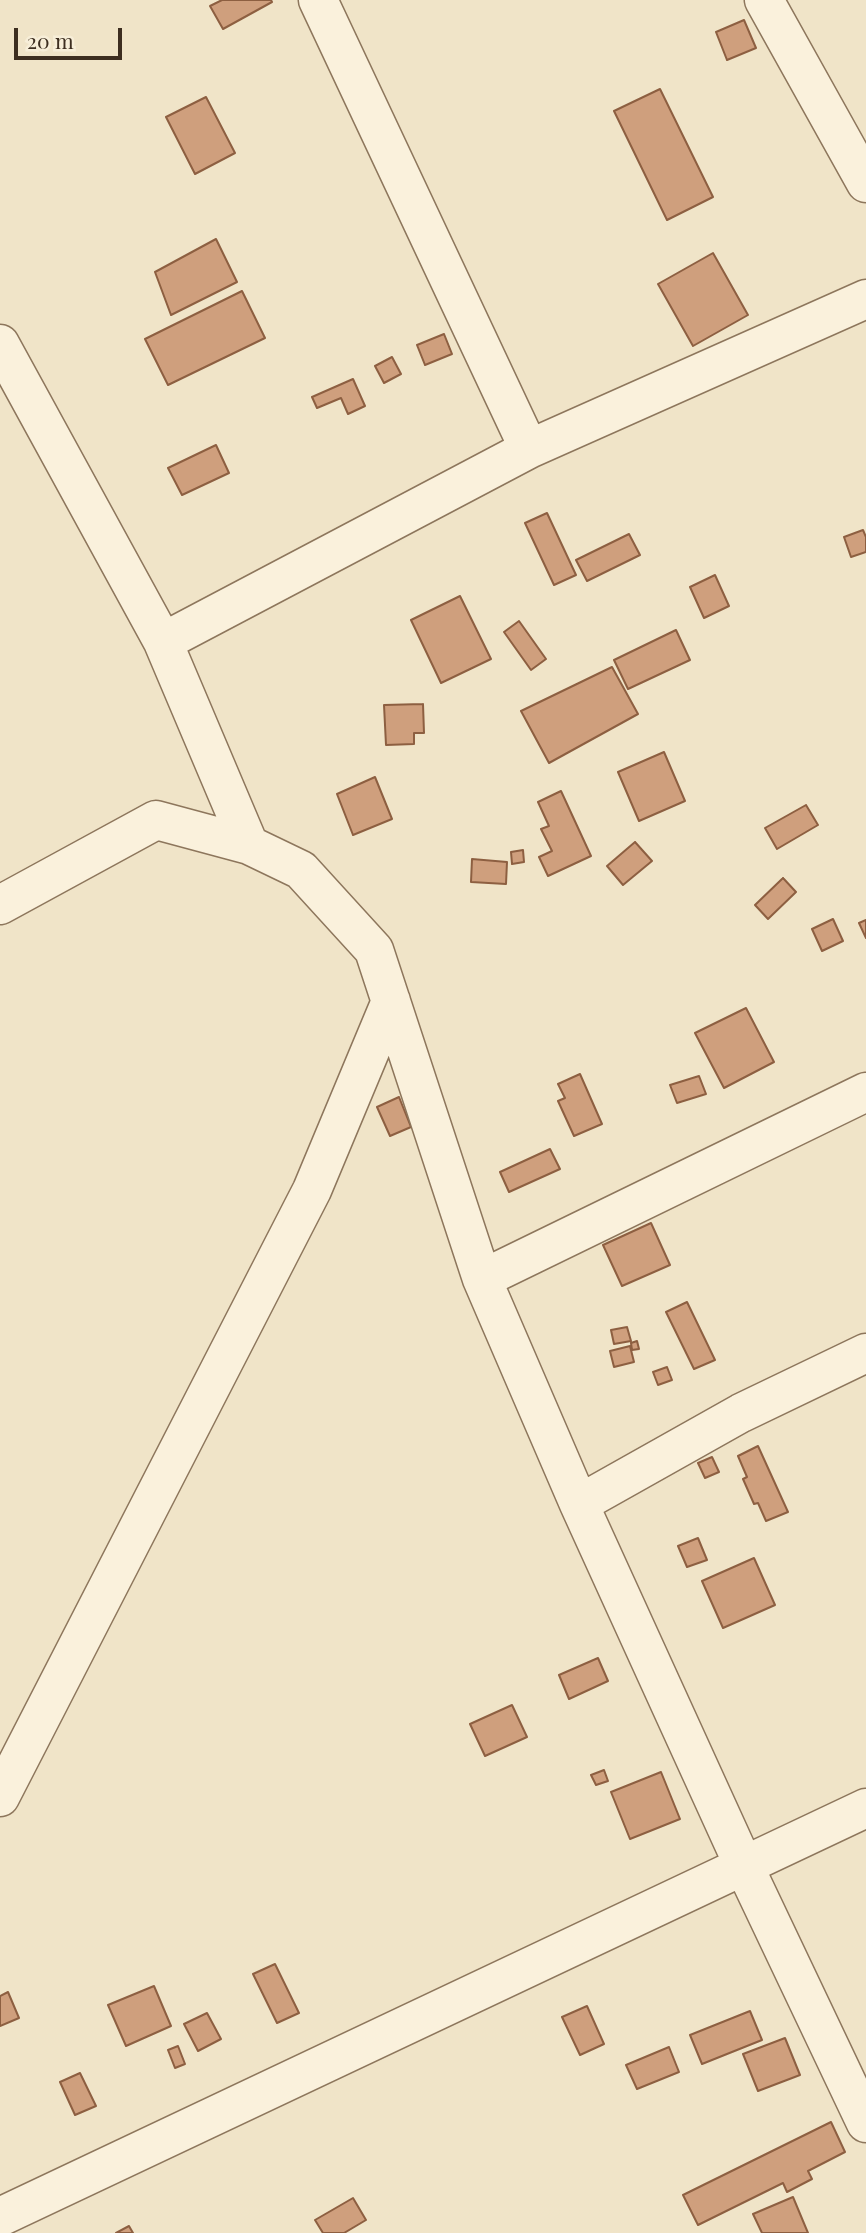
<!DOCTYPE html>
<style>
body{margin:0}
#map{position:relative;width:866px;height:2233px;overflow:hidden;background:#f0e4c8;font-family:"Playfair Display",serif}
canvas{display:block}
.scale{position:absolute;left:14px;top:28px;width:108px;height:32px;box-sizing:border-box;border:4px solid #3d2e20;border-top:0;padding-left:9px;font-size:21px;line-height:24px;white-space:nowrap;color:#3d2e20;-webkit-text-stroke:5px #f7eed8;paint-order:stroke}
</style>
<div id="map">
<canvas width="866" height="2233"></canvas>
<div class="scale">20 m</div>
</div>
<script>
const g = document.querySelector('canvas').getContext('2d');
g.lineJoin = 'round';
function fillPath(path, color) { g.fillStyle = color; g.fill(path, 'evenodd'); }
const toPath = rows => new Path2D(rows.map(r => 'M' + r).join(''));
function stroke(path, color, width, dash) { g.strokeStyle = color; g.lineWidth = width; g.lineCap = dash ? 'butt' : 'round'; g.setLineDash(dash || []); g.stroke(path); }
const building = toPath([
 [222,0,271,0,272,2,223,29,210,6,222,0],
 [744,20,756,48,727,60,716,32,744,20],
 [660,89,713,197,667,220,614,111,660,89],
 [206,97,235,153,195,174,166,117,206,97],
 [216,239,237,282,171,315,155,272,216,239],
 [713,253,748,315,693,346,658,284,713,253],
 [242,291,265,338,168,385,145,339,242,291],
 [444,334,452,354,425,365,417,345,444,334],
 [392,357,401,374,384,383,375,366,392,357],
 [353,379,365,406,348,414,341,398,317,408,312,397,353,379],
 [216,445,229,473,182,495,168,468,216,445],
 [547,513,576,575,554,585,525,523,547,513],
 [863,530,866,537,866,552,851,557,844,537,863,530],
 [629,534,640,555,587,581,576,560,629,534],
 [715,575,729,606,704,618,690,587,715,575],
 [460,596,491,659,441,683,411,620,460,596],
 [519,621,546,659,531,670,504,632,519,621],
 [676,630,690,660,628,689,614,660,676,630],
 [612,667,638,714,549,763,521,711,612,667],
 [423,704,424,733,414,733,414,744,386,745,384,705,423,704],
 [664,752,685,801,639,821,618,772,664,752],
 [375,777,392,819,353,835,337,794,375,777],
 [561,791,591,856,548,876,539,857,552,851,541,829,549,826,538,802,561,791],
 [806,805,818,825,777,849,765,828,806,805],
 [635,842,652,861,623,885,607,866,635,842],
 [523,850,524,862,512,864,511,852,523,850],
 [472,859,507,862,506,884,471,882,472,859],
 [783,878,796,892,768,919,755,905,783,878],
 [833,919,843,941,822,951,812,929,833,919],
 [866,920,866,938,859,923,866,920],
 [746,1008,774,1062,724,1088,695,1033,746,1008],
 [580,1074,602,1124,574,1136,558,1101,565,1098,558,1084,580,1074],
 [699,1076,706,1094,677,1103,670,1085,699,1076],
 [399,1097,411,1127,390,1136,377,1107,399,1097],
 [550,1149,560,1169,509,1192,500,1172,550,1149],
 [651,1223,670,1265,622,1286,603,1245,651,1223],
 [687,1302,715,1360,694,1369,666,1312,687,1302],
 [627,1327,631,1341,614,1344,611,1330,627,1327],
 [637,1341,639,1349,632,1350,631,1343,637,1341],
 [630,1346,634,1362,614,1367,610,1351,630,1346],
 [667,1367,672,1380,658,1385,653,1372,667,1367],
 [758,1446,788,1512,766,1521,758,1503,754,1504,743,1479,747,1477,738,1456,758,1446],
 [712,1457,719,1472,705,1478,698,1463,712,1457],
 [698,1538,707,1560,687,1567,678,1546,698,1538],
 [754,1558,775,1605,723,1628,702,1581,754,1558],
 [598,1658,608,1681,569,1699,559,1675,598,1658],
 [512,1705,527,1737,485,1756,470,1724,512,1705],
 [604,1770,608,1781,596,1785,591,1775,604,1770],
 [661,1772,680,1819,630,1839,611,1792,661,1772],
 [275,1964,299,2013,277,2023,253,1974,275,1964],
 [154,1986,171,2026,126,2046,108,2005,154,1986],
 [8,1992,19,2018,0,2026,0,1996,8,1992],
 [587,2006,604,2044,580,2055,562,2017,587,2006],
 [750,2011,762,2040,702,2064,690,2035,750,2011],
 [207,2013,221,2039,198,2051,184,2024,207,2013],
 [785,2038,800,2075,758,2091,743,2054,785,2038],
 [178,2046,185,2064,175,2068,168,2050,178,2046],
 [669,2047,679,2072,637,2089,626,2065,669,2047],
 [80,2073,96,2106,75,2115,60,2082,80,2073],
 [831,2122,845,2152,808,2171,812,2179,787,2192,783,2183,698,2225,683,2195,831,2122],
 [793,2197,808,2233,762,2233,753,2214,793,2197],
 [353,2198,366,2220,344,2233,323,2233,315,2220,353,2198],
 [129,2226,133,2233,116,2233,129,2226]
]);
fillPath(building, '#cf9f7d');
stroke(building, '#8d5f41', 2);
const minor = toPath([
 [318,0,529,449],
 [764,0,866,183],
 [0,344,163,642,249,845],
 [163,642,529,449,866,299],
 [0,905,156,820,249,845,301,870,374,950,482,1279,579,1504,743,1864,866,2123],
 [482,1279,866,1092],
 [579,1504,741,1413,866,1353],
 [0,1797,312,1190,391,1001],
 [0,2217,866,1808]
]);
stroke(minor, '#8d765c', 41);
stroke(minor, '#faf1dc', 38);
</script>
